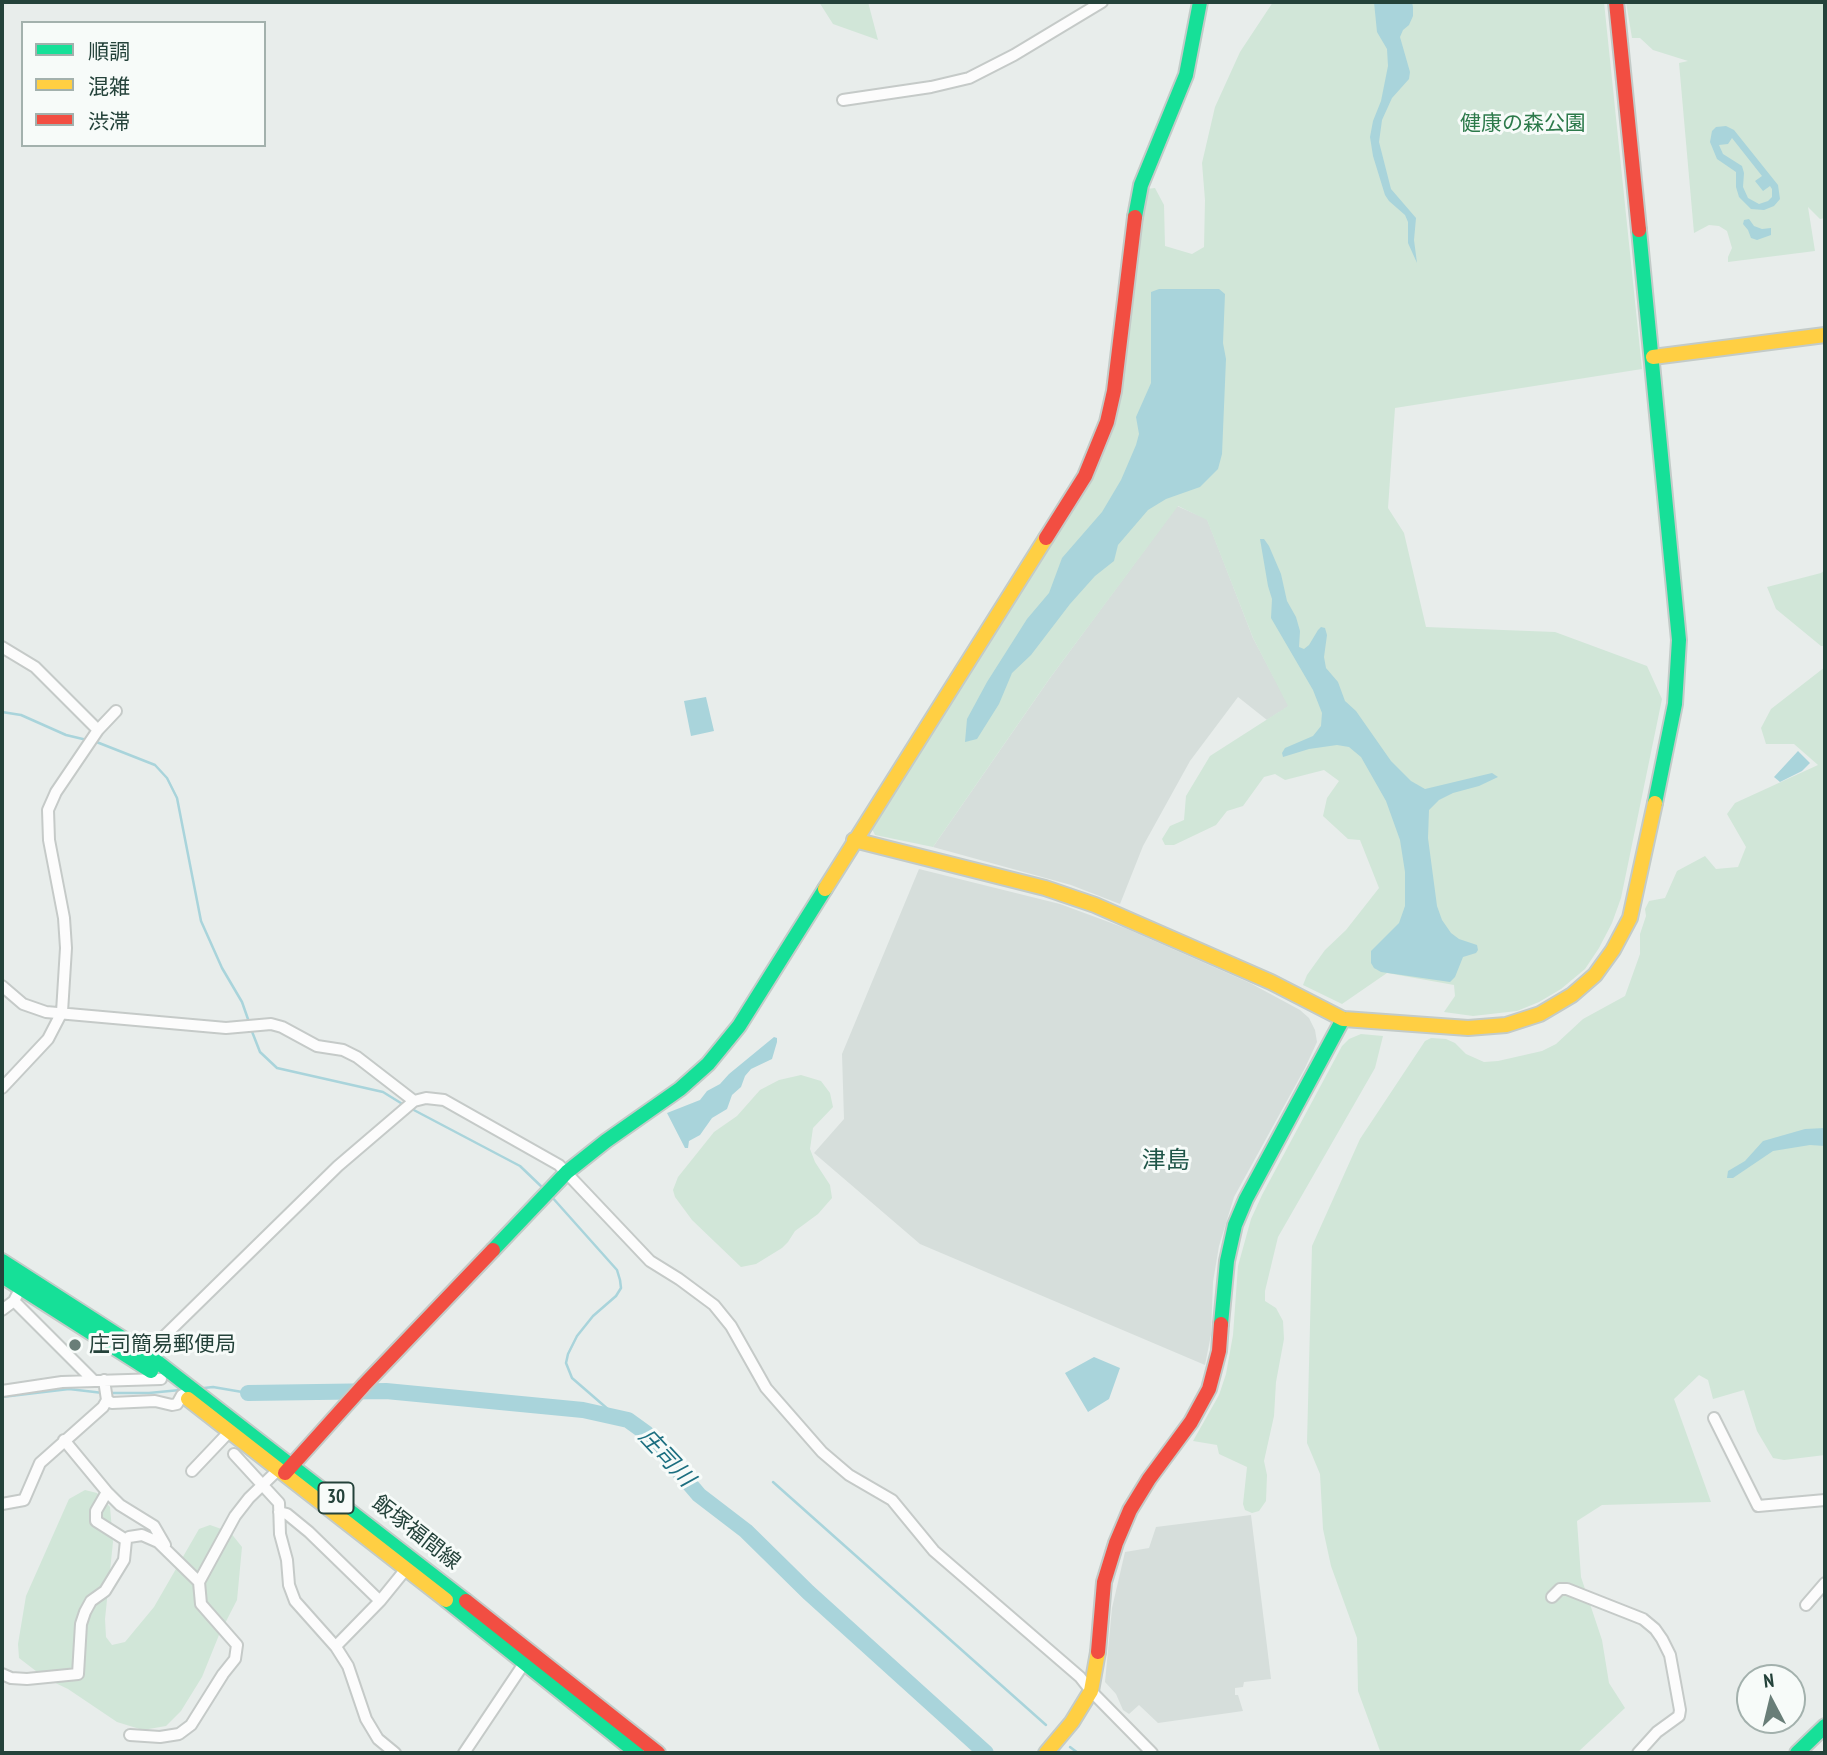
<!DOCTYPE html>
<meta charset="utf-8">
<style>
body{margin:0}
#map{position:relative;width:1827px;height:1755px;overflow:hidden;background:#e8edeb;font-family:"PT Sans Narrow","Noto Sans JP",sans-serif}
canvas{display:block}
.frame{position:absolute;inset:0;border:4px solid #24423a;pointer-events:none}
.legend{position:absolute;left:21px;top:21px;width:245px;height:126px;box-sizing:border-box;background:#f7fbf9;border:2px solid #a3b1ad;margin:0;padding:9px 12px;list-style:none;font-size:21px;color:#24423a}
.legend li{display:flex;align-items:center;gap:14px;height:35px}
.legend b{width:35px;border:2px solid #a3b1ad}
.north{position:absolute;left:1736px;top:1664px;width:70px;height:70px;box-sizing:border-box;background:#f7fbf9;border:2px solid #a3b1ad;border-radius:50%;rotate:353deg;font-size:19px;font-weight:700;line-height:28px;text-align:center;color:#24423a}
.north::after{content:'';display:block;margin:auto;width:24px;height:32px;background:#697e78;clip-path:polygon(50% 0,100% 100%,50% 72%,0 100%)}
</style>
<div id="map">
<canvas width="1827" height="1755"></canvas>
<div class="frame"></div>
<ul class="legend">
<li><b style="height:9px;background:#16e098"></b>順調</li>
<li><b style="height:9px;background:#ffcf43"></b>混雑</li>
<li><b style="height:9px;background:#f24e42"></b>渋滞</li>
</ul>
<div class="north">N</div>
</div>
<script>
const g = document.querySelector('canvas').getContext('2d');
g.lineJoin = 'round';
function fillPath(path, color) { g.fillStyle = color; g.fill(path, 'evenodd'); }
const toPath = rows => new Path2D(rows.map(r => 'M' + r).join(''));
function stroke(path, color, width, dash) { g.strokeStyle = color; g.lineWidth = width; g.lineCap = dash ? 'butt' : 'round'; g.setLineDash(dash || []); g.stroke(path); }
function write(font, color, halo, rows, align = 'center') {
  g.font = font + ' "PT Sans Narrow","Noto Sans JP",sans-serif'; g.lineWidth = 6; g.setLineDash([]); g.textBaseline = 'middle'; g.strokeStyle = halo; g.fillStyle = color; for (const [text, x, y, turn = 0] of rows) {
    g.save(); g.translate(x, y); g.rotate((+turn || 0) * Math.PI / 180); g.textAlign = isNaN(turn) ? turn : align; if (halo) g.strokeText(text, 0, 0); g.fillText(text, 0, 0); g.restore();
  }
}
fillPath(toPath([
 [1177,506,1207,519,1253,638,1289,706,1267,720,1238,697,1190,761,1143,846,1120,904,1071,885,933,847,1050,678],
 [919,869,1060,904,1125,928,1250,983,1300,1010,1309,1018,1315,1030,1317,1042,1305,1068,1234,1197,1219,1246,1213,1282,1211,1335,1205,1365,920,1244,814,1153,844,1119,842,1054],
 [1251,1515,1271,1679,1244,1682,1243,1687,1235,1688,1235,1695,1238,1695,1243,1711,1158,1723,1139,1705,1129,1714,1123,1710,1116,1694,1105,1682,1112,1608,1125,1552,1149,1548,1156,1527]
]), '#d6dedb');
fillPath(toPath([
 [819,2,868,2,878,40,833,24],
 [1273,2,1604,2,1642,369,1395,408,1388,508,1404,533,1426,627,1555,632,1647,666,1662,699,1621,898,1612,923,1599,948,1585,969,1561,989,1539,1002,1517,1011,1473,1016,1444,1012,1455,996,1454,985,1387,973,1342,1004,1303,985,1307,975,1325,950,1346,930,1379,888,1360,840,1348,839,1323,816,1327,798,1339,781,1324,770,1285,780,1275,774,1264,777,1243,806,1227,811,1216,825,1174,845,1165,845,1162,839,1170,826,1184,820,1186,796,1210,756,1288,706,1253,638,1207,520,1178,506,1050,678,933,847,875,835,871,827,1089,481,1118,392,1146,189,1155,188,1164,205,1165,246,1192,254,1204,247,1205,200,1202,163,1215,107,1240,52],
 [1626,2,1825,2,1825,218,1820,219,1808,207,1815,251,1728,262,1728,257,1732,248,1727,231,1719,226,1709,225,1694,233,1679,63,1688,61,1653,50,1640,38,1632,38],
 [1825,570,1825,646,1821,646,1776,609,1767,587,1821,573],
 [1825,667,1825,1455,1784,1460,1773,1458,1757,1431,1744,1390,1713,1399,1708,1380,1699,1375,1674,1399,1711,1502,1602,1505,1577,1521,1581,1577,1602,1640,1609,1683,1625,1708,1577,1753,1433,1753,1432,1751,1380,1751,1358,1691,1357,1638,1331,1566,1323,1529,1320,1474,1307,1443,1312,1246,1360,1139,1425,1041,1431,1038,1446,1039,1455,1043,1466,1054,1484,1062,1498,1061,1542,1051,1556,1044,1583,1019,1625,996,1640,954,1640,934,1646,916,1645,909,1649,901,1665,898,1677,871,1705,856,1716,869,1738,867,1746,847,1727,814,1735,803,1818,765,1794,744,1766,744,1761,728,1771,709],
 [1361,1034,1383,1036,1375,1068,1278,1237,1265,1291,1265,1301,1276,1308,1283,1321,1284,1339,1276,1382,1274,1416,1264,1461,1267,1475,1266,1501,1259,1511,1252,1513,1245,1510,1243,1504,1247,1467,1219,1454,1217,1445,1193,1441,1219,1395,1226,1374,1233,1335,1238,1266,1251,1219,1262,1195,1342,1046,1349,1039],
 [801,1075,821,1081,830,1093,833,1107,813,1128,810,1149,815,1162,830,1185,832,1198,818,1214,795,1231,788,1242,782,1248,756,1264,741,1267,692,1220,675,1197,673,1190,678,1177,714,1132,737,1116,760,1090,779,1080],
 [85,1490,97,1493,110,1507,113,1542,105,1619,106,1637,112,1645,125,1642,154,1607,199,1529,210,1525,230,1532,242,1547,237,1600,219,1635,202,1677,181,1711,166,1726,143,1730,117,1722,68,1689,45,1678,19,1658,18,1644,26,1596,69,1499]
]), '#d1e6d8');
fillPath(toPath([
 [1374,2,1412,2,1413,7,1413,16,1409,25,1403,30,1400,37,1410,72,1409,79,1392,98,1382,120,1379,142,1391,189,1416,218,1414,240,1417,263,1408,243,1408,222,1405,215,1389,201,1385,195,1373,156,1370,137,1373,121,1381,101,1388,66,1387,49,1377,32],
 [1726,126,1734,130,1778,185,1780,199,1774,206,1764,210,1751,209,1739,197,1736,187,1736,172,1717,159,1710,142,1712,131,1716,127],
 [1732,138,1762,176,1755,181,1763,191,1770,186,1772,189,1772,197,1768,201,1759,204,1748,198,1743,187,1744,173,1742,166,1723,154,1719,145,1728,144],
 [1749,219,1754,226,1762,229,1771,228,1771,235,1757,240,1751,238,1748,230,1743,224,1744,220],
 [1159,289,1219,289,1225,294,1223,343,1226,359,1222,454,1218,469,1200,487,1166,499,1148,510,1118,545,1114,561,1095,576,1070,604,1031,655,1012,673,999,704,977,739,965,742,967,719,987,682,1027,619,1049,593,1062,558,1102,512,1121,480,1136,445,1139,434,1136,417,1151,383,1151,292],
 [1260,539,1264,539,1269,546,1281,574,1287,601,1296,617,1300,631,1299,647,1304,649,1309,645,1318,630,1321,627,1325,628,1327,635,1324,657,1326,668,1338,682,1345,701,1356,711,1391,761,1411,781,1425,789,1492,773,1498,777,1479,786,1453,793,1439,800,1429,810,1428,838,1437,906,1442,920,1451,933,1459,939,1477,945,1478,950,1476,953,1463,957,1455,977,1450,982,1381,972,1374,968,1371,963,1371,951,1399,923,1405,906,1405,872,1400,840,1386,801,1361,757,1349,747,1337,745,1309,749,1283,757,1282,753,1285,748,1313,736,1321,726,1322,713,1313,690,1271,618,1272,599,1268,586],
 [706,697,714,731,691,736,684,701],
 [1798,751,1810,763,1802,771,1780,782,1774,777],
 [774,1037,777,1038,777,1042,772,1059,751,1069,745,1076,741,1087,732,1095,727,1109,712,1118,700,1135,689,1141,688,1148,685,1148,667,1113,700,1100,707,1091,720,1084,729,1074],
 [1825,1128,1825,1146,1810,1145,1773,1151,1733,1178,1727,1178,1728,1171,1745,1161,1763,1141,1805,1129],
 [1094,1357,1120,1368,1109,1399,1088,1412,1065,1373]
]), '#a9d4db');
stroke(toPath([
 [2,712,21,715,66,735,87,740],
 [94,741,155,765,167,778,177,798,201,921,222,968,242,1002,249,1022],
 [251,1029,260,1052,277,1068,383,1092,404,1105],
 [410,1108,520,1166,544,1189],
 [551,1196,617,1270,620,1280,621,1288,616,1296,593,1316,577,1336,568,1354,566,1363,572,1378,617,1417],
 [204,1388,213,1387,248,1393],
 [109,1393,149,1393,180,1390],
 [2,1397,69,1389,103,1393],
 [773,1482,1046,1725],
 [1070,1747,1078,1753]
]), '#a9d4db', 2.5);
stroke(toPath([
 [248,1393,386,1391,583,1410,628,1420,646,1433,699,1495,746,1531,808,1592,986,1753]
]), '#a9d4db', 16);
const street = toPath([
 [843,100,931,87,969,78,1014,55,1102,2],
 [2,647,35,667,98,730],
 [2,986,23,1004,46,1012,226,1028,271,1024,282,1027,317,1046,343,1050,357,1057,414,1101],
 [2,1088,48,1039,62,1012,66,948,64,918,49,840,48,810,56,792,98,730,116,711],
 [14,1301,94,1381],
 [2,1310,14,1301,17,1295],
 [143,1357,338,1166,414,1101,426,1098,444,1100,559,1165,650,1261,679,1279,714,1305,731,1326,766,1388,822,1452,849,1475,892,1500,934,1551,1080,1677,1091,1691,1152,1753],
 [2,1391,62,1382,161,1379],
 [107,1400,112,1403,155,1401,172,1405,177,1404,182,1395],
 [1714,1418,1758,1506,1825,1500],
 [234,1454,279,1503,280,1534,287,1560,289,1585,295,1601,336,1647,348,1666,366,1719,378,1739,395,1753],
 [192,1471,230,1431],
 [107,1492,120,1505,154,1526,165,1545],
 [2,1504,24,1500,40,1463,103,1407,107,1400,104,1380],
 [279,1512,287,1514,309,1532,380,1601],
 [126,1540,129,1537,142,1535,158,1542,199,1582],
 [1552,1597,1560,1589,1567,1589,1643,1619,1655,1629,1662,1639,1670,1655,1680,1710,1679,1716,1657,1732,1638,1753],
 [1806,1605,1825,1583],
 [336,1646,380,1601,406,1569],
 [2,1674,11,1678,27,1679,78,1674,81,1624,85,1612,91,1601,105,1591,124,1560,126,1540,96,1521,96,1511,107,1492,64,1440],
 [130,1735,160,1737,179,1734,191,1725,223,1674,235,1659,237,1645,201,1604,199,1582,235,1516,249,1498,279,1469],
 [464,1753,525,1662]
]);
const fast = toPath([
 [1135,217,1141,185,1186,75,1200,2],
 [1639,230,1679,640,1675,704,1655,803],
 [493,1250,567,1172,606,1141,680,1089,708,1064,739,1026,825,889],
 [2,1261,147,1354,466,1601],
 [2,1276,151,1371],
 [1221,1324,1227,1261,1235,1225,1246,1199,1343,1019],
 [446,1600,637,1753],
 [1797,1753,1825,1726]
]);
const slow = toPath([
 [1653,357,1825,335],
 [854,840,1045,888,1095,905,1271,982,1343,1019],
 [825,889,1046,538],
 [1344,1019,1468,1028,1506,1025,1540,1014,1572,995,1595,975,1613,950,1630,918,1655,803],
 [188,1399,446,1600],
 [1046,1753,1072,1722,1091,1691,1098,1652]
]);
const jam = toPath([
 [1616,2,1639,230],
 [1046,538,1085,476,1107,422,1114,391,1135,217],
 [285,1473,364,1385,493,1250],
 [466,1601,658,1753],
 [1098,1652,1104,1582,1116,1543,1130,1510,1149,1479,1191,1422,1209,1389,1219,1351,1221,1324]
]);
stroke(street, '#c5cac8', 14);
stroke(fast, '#c3cbc8', 18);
stroke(slow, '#c3cbc8', 18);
stroke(jam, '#c3cbc8', 18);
stroke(street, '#fcfcfc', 10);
stroke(fast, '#16e098', 14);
stroke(slow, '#ffcf43', 14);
stroke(jam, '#f24e42', 14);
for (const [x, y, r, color] of [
 [75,1345,7,"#697e78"]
]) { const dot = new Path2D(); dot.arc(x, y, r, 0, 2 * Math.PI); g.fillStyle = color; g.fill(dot); stroke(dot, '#f7fbf9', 2.5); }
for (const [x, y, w] of [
 [336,1498,35]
]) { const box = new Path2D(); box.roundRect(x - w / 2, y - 15.5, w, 31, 5); g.fillStyle = '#f7fbf9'; g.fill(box); stroke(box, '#24423a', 2); }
write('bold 19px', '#24423a', null, [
 ["30",336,1498]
]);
write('21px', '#2d7a4b', '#f7fbf9', [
 ["健康の森公園",1523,124]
]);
write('21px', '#24423a', '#f7fbf9', [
 ["庄司簡易郵便局",89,1345]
], 'left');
write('21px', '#24423a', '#f7fbf9', [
 ["飯塚福間線",416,1533,38]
]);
write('italic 23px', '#1c6f80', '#f7fbf9', [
 ["庄司川",666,1458,47]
]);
write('24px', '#1f5548', '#f7fbf9', [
 ["津島",1166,1161]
]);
</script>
